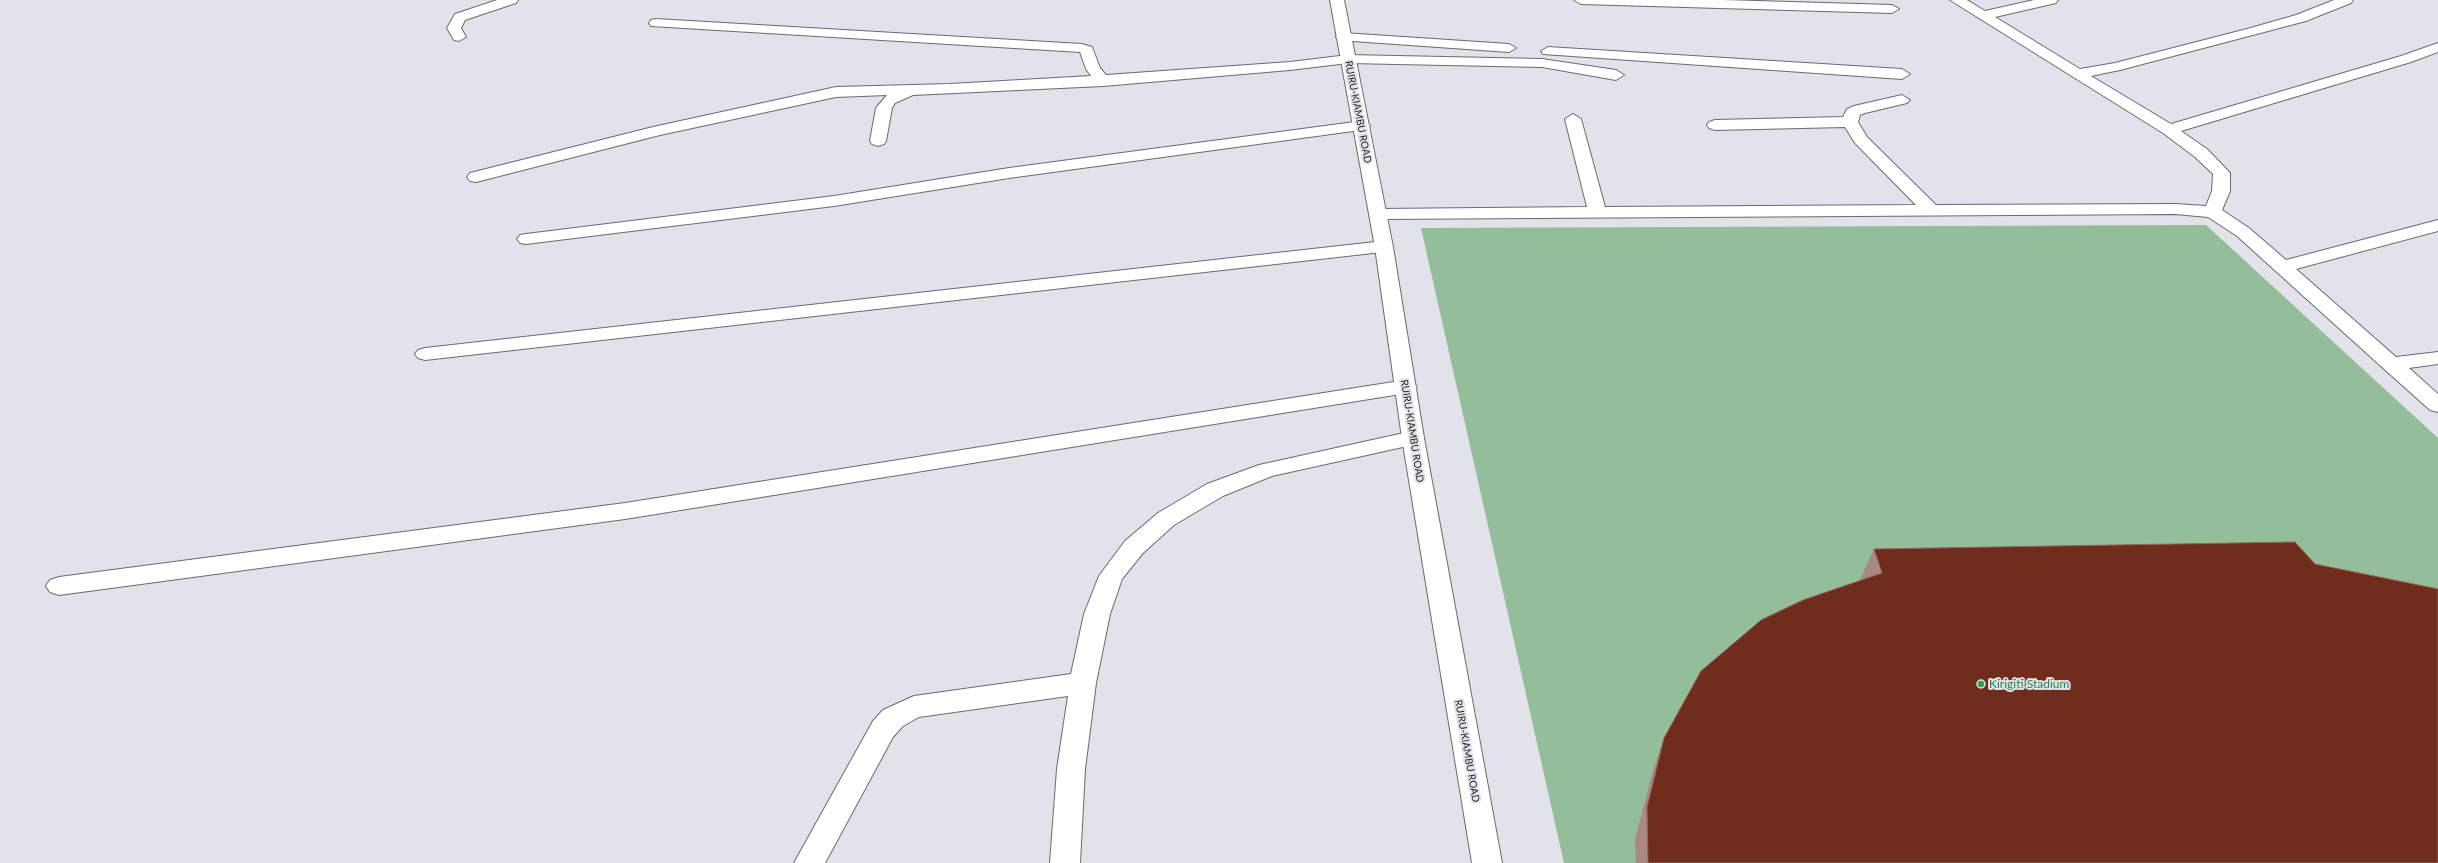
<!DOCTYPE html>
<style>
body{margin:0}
canvas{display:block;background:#e2e3ea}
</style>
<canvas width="2438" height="863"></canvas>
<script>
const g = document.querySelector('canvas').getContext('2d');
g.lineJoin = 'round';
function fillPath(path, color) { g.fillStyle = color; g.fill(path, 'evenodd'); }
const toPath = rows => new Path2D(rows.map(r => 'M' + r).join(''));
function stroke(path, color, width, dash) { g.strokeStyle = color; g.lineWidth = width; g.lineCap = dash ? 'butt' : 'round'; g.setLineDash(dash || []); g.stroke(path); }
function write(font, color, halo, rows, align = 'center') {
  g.font = font + ' Lato,sans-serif'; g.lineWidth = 4; g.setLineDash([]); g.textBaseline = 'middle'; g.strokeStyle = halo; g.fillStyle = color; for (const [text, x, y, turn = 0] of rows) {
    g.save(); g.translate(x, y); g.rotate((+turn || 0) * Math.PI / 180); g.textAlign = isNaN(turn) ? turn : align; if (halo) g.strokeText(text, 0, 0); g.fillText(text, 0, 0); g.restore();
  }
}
fillPath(toPath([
 [2206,225,2438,438,2438,863,1564,863,1421,228]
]), '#94bd99');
const minor = toPath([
 [497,0,518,0,516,3,465,20,461,28,466,37,459,41,454,40,447,28,455,14,497,0],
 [1574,0,1723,0,1892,5,1899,9,1892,13,1581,4,1574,0],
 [1950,0,1967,0,1985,11,2034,0,2058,0,2056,3,1995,17,2080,69,2115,63,2247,29,2296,15,2334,0,2353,0,2351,3,2306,21,2120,70,2091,76,2171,124,2401,56,2438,43,2438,52,2411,62,2181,131,2207,149,2230,173,2230,191,2222,210,2249,228,2286,260,2438,220,2438,231,2296,269,2396,357,2438,352,2438,364,2409,368,2438,394,2438,412,2430,410,2383,368,2237,236,2208,217,2175,214,1378,219,1372,218,1369,214,1372,210,1378,209,1587,207,1565,119,1573,114,1581,119,1605,207,1916,205,1855,143,1845,127,1715,130,1709,128,1707,125,1709,122,1715,120,1843,117,1847,109,1854,106,1902,95,1910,100,1907,103,1865,113,1860,115,1858,122,1867,137,1936,205,2175,204,2206,206,2212,191,2213,174,2195,157,2163,133,1950,0],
 [656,19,1082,44,1092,47,1100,68,1106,75,1290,62,1348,55,1542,59,1616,70,1624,75,1616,80,1542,67,1348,63,1290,70,1103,86,913,95,895,103,892,108,886,141,884,144,878,146,872,144,870,141,876,108,887,95,836,97,660,135,476,182,470,181,467,177,470,173,653,127,836,87,950,84,1091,76,1086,69,1080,52,651,26,649,23,651,20,656,19],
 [1343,33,1509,44,1516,48,1509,52,1338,40,1336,37,1338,34,1343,33],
 [1548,47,1902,69,1910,74,1902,79,1543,54,1541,51,1548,47],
 [1362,121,1368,123,1370,126,1368,129,1009,178,834,206,526,244,520,243,517,239,520,235,526,234,834,196,1009,168,1362,121],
 [1384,241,1391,243,1393,247,1391,251,425,360,418,358,415,354,418,350,425,348,1384,241],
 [1406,380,1413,382,1417,387,1413,392,625,519,59,595,50,592,46,586,50,580,59,577,625,503,1406,380],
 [1413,431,1421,433,1424,438,1421,443,1272,476,1223,496,1174,525,1143,553,1122,579,1110,614,1096,683,1085,769,1080,863,1050,863,1057,769,1068,696,919,717,903,726,893,737,825,863,794,863,873,721,883,710,914,696,1071,674,1084,614,1099,576,1125,541,1158,513,1207,484,1259,465,1413,431]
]);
const major = toPath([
 [1330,0,1344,0,1393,247,1424,438,1502,863,1472,863,1402,438,1375,247,1330,0]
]);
stroke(minor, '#6a6b71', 2);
stroke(major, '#6a6b71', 2);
fillPath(minor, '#fff');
fillPath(major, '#fff');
fillPath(toPath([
 [1874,549,2438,863,1636,863,1635,839,1653,771,1664,738,1860,580]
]), '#aa8882');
const building = toPath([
 [2295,542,2315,564,2438,589,2438,863,1648,863,1647,807,1664,738,1701,671,1761,620,1803,600,1882,573,1874,549,2295,542]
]);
fillPath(building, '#712d1b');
stroke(building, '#936459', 1);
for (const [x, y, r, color] of [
 [1981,684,4,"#2e9e5b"]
]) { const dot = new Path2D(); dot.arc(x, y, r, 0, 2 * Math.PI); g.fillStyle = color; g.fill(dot); stroke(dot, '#e2e3ea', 1.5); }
write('10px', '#202123', '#e2e3ea', [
 ["RUIRU-KIAMBU ROAD",1358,112,79],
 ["RUIRU-KIAMBU ROAD",1412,431,81],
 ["RUIRU-KIAMBU ROAD",1467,751,80]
]);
write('12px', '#27864d', '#e2e3ea', [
 ["Kirigiti Stadium",1989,684]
], 'left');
</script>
